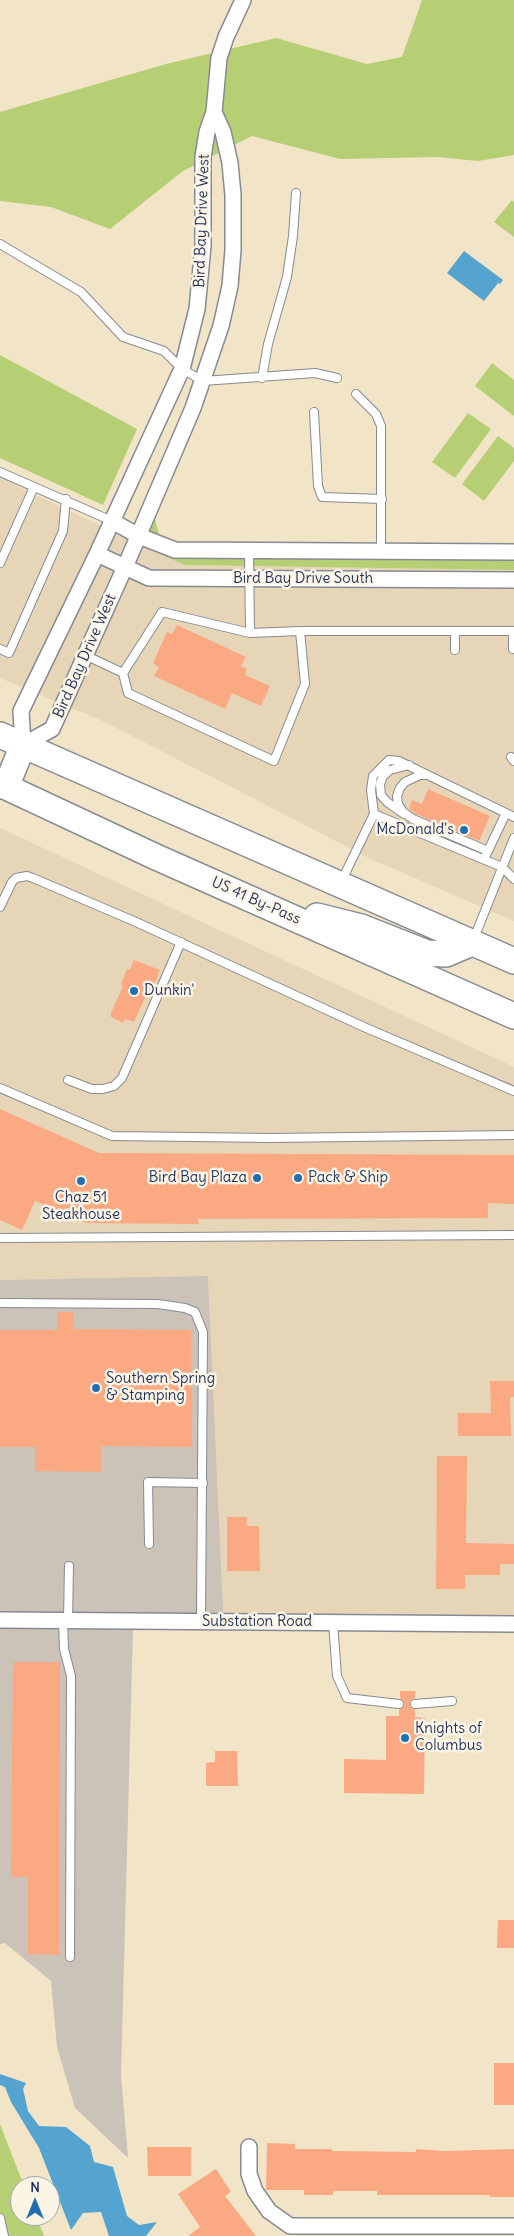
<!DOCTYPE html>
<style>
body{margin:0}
#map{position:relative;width:514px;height:2236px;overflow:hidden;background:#f2e4c7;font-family:Delius,sans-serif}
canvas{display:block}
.north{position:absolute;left:10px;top:2176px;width:50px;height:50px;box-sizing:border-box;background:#fcf5e5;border:1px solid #a2a6af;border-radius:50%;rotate:0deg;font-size:14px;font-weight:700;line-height:20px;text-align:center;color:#1b2f5e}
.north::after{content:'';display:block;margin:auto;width:18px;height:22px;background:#1f6fb2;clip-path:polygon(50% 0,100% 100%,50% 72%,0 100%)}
</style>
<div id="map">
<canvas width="514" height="2236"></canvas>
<div class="north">N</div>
</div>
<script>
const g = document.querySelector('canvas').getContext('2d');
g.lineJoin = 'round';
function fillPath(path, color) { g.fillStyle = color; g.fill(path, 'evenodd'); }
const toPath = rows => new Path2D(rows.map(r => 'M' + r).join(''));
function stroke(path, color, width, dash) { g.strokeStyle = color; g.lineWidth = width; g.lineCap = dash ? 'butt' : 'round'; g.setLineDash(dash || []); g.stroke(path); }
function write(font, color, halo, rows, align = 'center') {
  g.font = font + ' Delius,sans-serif'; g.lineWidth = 5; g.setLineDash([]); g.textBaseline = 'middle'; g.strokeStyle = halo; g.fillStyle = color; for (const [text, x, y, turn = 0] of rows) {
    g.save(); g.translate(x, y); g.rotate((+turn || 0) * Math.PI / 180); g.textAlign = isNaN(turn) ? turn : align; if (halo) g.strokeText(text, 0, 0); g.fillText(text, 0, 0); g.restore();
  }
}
fillPath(toPath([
 [0,478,184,565,514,570,514,921,371,859,105,722,0,678],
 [0,828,514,1067,514,1633,224,1630,208,1277,0,1280]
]), '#e7d5b8');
fillPath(toPath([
 [208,1276,224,1630,133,1629,121,2075,128,2158,75,2108,57,2047,51,1981,5,1943,0,1944,0,1280]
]), '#cbc3b8');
fillPath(toPath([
 [422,0,514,0,514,155,478,161,437,157,340,159,252,136,183,171,110,229,51,207,0,201,0,112,166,64,276,38,367,64,402,57],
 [512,200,514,202,514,237,494,222],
 [0,355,137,429,103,505,0,458],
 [492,363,514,380,514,416,475,386],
 [468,413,491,429,455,478,432,462],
 [498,436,514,448,514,461,484,501,462,484],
 [173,469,153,512,159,534,183,545,514,546,514,570,184,565,127,538],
 [0,2124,24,2186,20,2186,20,2216,36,2216,44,2236,0,2236]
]), '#b7cf74');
fillPath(toPath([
 [464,251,503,280,500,284,498,283,484,301,447,273],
 [0,2074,26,2083,23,2089,28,2111,39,2126,66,2127,90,2146,94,2162,113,2167,127,2216,139,2225,157,2222,146,2236,109,2236,101,2212,83,2213,71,2230,39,2148,11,2102,5,2087,0,2085]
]), '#55a3cf');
fillPath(toPath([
 [177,625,246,657,241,666,247,669,245,675,270,686,261,706,232,693,225,709,154,676,159,668,153,663,167,632,172,634],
 [428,789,490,816,479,841,416,814,409,809,412,800,422,804],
 [134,960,160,970,151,992,148,991,134,1022,125,1019,123,1023,111,1017,111,1013,123,986,121,984,127,969,130,970],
 [0,1109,99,1153,514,1155,514,1204,488,1203,488,1218,198,1219,199,1224,86,1223,35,1201,22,1230,0,1220],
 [57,1312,73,1312,74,1329,191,1330,192,1447,101,1446,101,1472,35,1471,35,1447,0,1447,0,1330,57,1330],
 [490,1381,514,1381,514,1397,510,1397,511,1436,458,1436,458,1413,491,1413],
 [437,1456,467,1456,466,1543,514,1544,514,1564,500,1564,500,1575,465,1575,465,1589,436,1589],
 [227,1517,247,1517,247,1526,259,1526,260,1571,227,1571],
 [13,1662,60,1662,59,1955,28,1954,28,1877,11,1877],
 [400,1691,415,1691,415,1698,410,1701,410,1707,415,1710,415,1717,425,1718,424,1794,344,1793,344,1759,386,1760,386,1716,399,1716,399,1710,405,1704,400,1698],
 [215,1751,237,1751,238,1786,206,1786,206,1763,215,1762],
 [498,1920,514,1920,514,1948,497,1948],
 [494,2063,514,2063,514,2105,494,2105],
 [267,2143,295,2144,295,2149,332,2149,332,2151,416,2152,416,2149,444,2151,514,2149,514,2197,490,2197,490,2195,377,2195,377,2191,333,2191,333,2195,304,2195,304,2190,266,2190],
 [147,2147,191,2147,191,2176,148,2176],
 [216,2169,231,2192,225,2196,256,2236,188,2236,200,2227,178,2194]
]), '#faa982');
const lane = toPath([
 [0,244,81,292,123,337,164,351,182,369,203,381,315,373,337,378],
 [262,378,268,344,287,277,293,236,296,193],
 [356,394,376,414,381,426,381,551],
 [314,412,318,486,322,497,382,499],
 [0,472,112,521],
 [249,551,250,633,162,612,123,673,128,693,274,761,305,684,300,631,250,633],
 [0,563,34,487],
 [300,631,455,631],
 [0,649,9,653,63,531,66,499],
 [455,650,455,631,513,631,513,649],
 [85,655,123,673],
 [511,757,514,761],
 [427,775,420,775,405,782,400,788,397,796,398,804,403,812,413,819,488,851],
 [404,814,387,802,381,795,380,784,383,776,390,770,409,765],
 [514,817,399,761,389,760,373,776,371,790,374,814,502,867,514,879],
 [486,855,506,813],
 [341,882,374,814],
 [0,907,12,882,16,878,27,876,33,878,136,922,364,1027,514,1091],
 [473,941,514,838],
 [68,1080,92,1089,103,1089,114,1086,122,1078,181,942],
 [0,1088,112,1136,271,1138,514,1135],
 [0,1238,514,1235],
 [0,1303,158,1304,185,1308,195,1312,203,1332,201,1622],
 [149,1544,148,1482,203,1483],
 [63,1620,64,1649,71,1676,70,1957],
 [68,1620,69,1566],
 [333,1623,337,1676,347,1698,399,1704],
 [415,1704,452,1701],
 [0,2218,4,2236]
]);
const street = toPath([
 [214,112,223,132,230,163,233,195,233,250,230,286,221,326,193,408,125,567,52,729,23,745,21,711,97,554,182,369,197,309,203,246,203,157,207,132,214,112,219,58,226,37,243,0],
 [112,521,139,536,175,550,514,552],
 [97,554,149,578,514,580],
 [0,1620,514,1624],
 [249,2147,249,2174,255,2191,269,2211,290,2226,514,2226]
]);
const primary = toPath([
 [0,735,514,961],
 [0,784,156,857,514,1016],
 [6,787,23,745],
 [317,916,361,927,427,953,446,954,472,943]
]);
stroke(lane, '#868a92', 10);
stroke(street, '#868a92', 18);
stroke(primary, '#868a92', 28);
stroke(lane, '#fff', 8);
stroke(street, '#fff', 15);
stroke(primary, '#fff', 25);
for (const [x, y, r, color] of [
 [464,830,5,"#1f6fb2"],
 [134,991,5,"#1f6fb2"],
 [257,1178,5,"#1f6fb2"],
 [298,1178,5,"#1f6fb2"],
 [81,1181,5,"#1f6fb2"],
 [96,1388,5,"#1f6fb2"],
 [405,1738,5,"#1f6fb2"]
]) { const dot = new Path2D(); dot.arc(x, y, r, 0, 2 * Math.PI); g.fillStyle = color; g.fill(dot); stroke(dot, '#fcf5e5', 2); }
write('15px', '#1b2f5e', '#fcf5e5', [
 ["Bird Bay Drive West",202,221,-88],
 ["Bird Bay Drive South",303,579],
 ["Bird Bay Drive West",85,656,-66],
 ["US 41 By-Pass",256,901,24],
 ["Substation Road",257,1622]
]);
write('15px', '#1b2f5e', '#fcf5e5', [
 ["McDonald's",454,830,"right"],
 ["Dunkin'",144,991],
 ["Bird Bay Plaza",247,1178,"right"],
 ["Pack & Ship",308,1178],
 ["Chaz 51",81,1198,"center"],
 ["Steakhouse",81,1215,"center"],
 ["Southern Spring",106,1379],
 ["& Stamping",106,1396],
 ["Knights of",415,1729],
 ["Columbus",415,1746]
], 'left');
</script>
